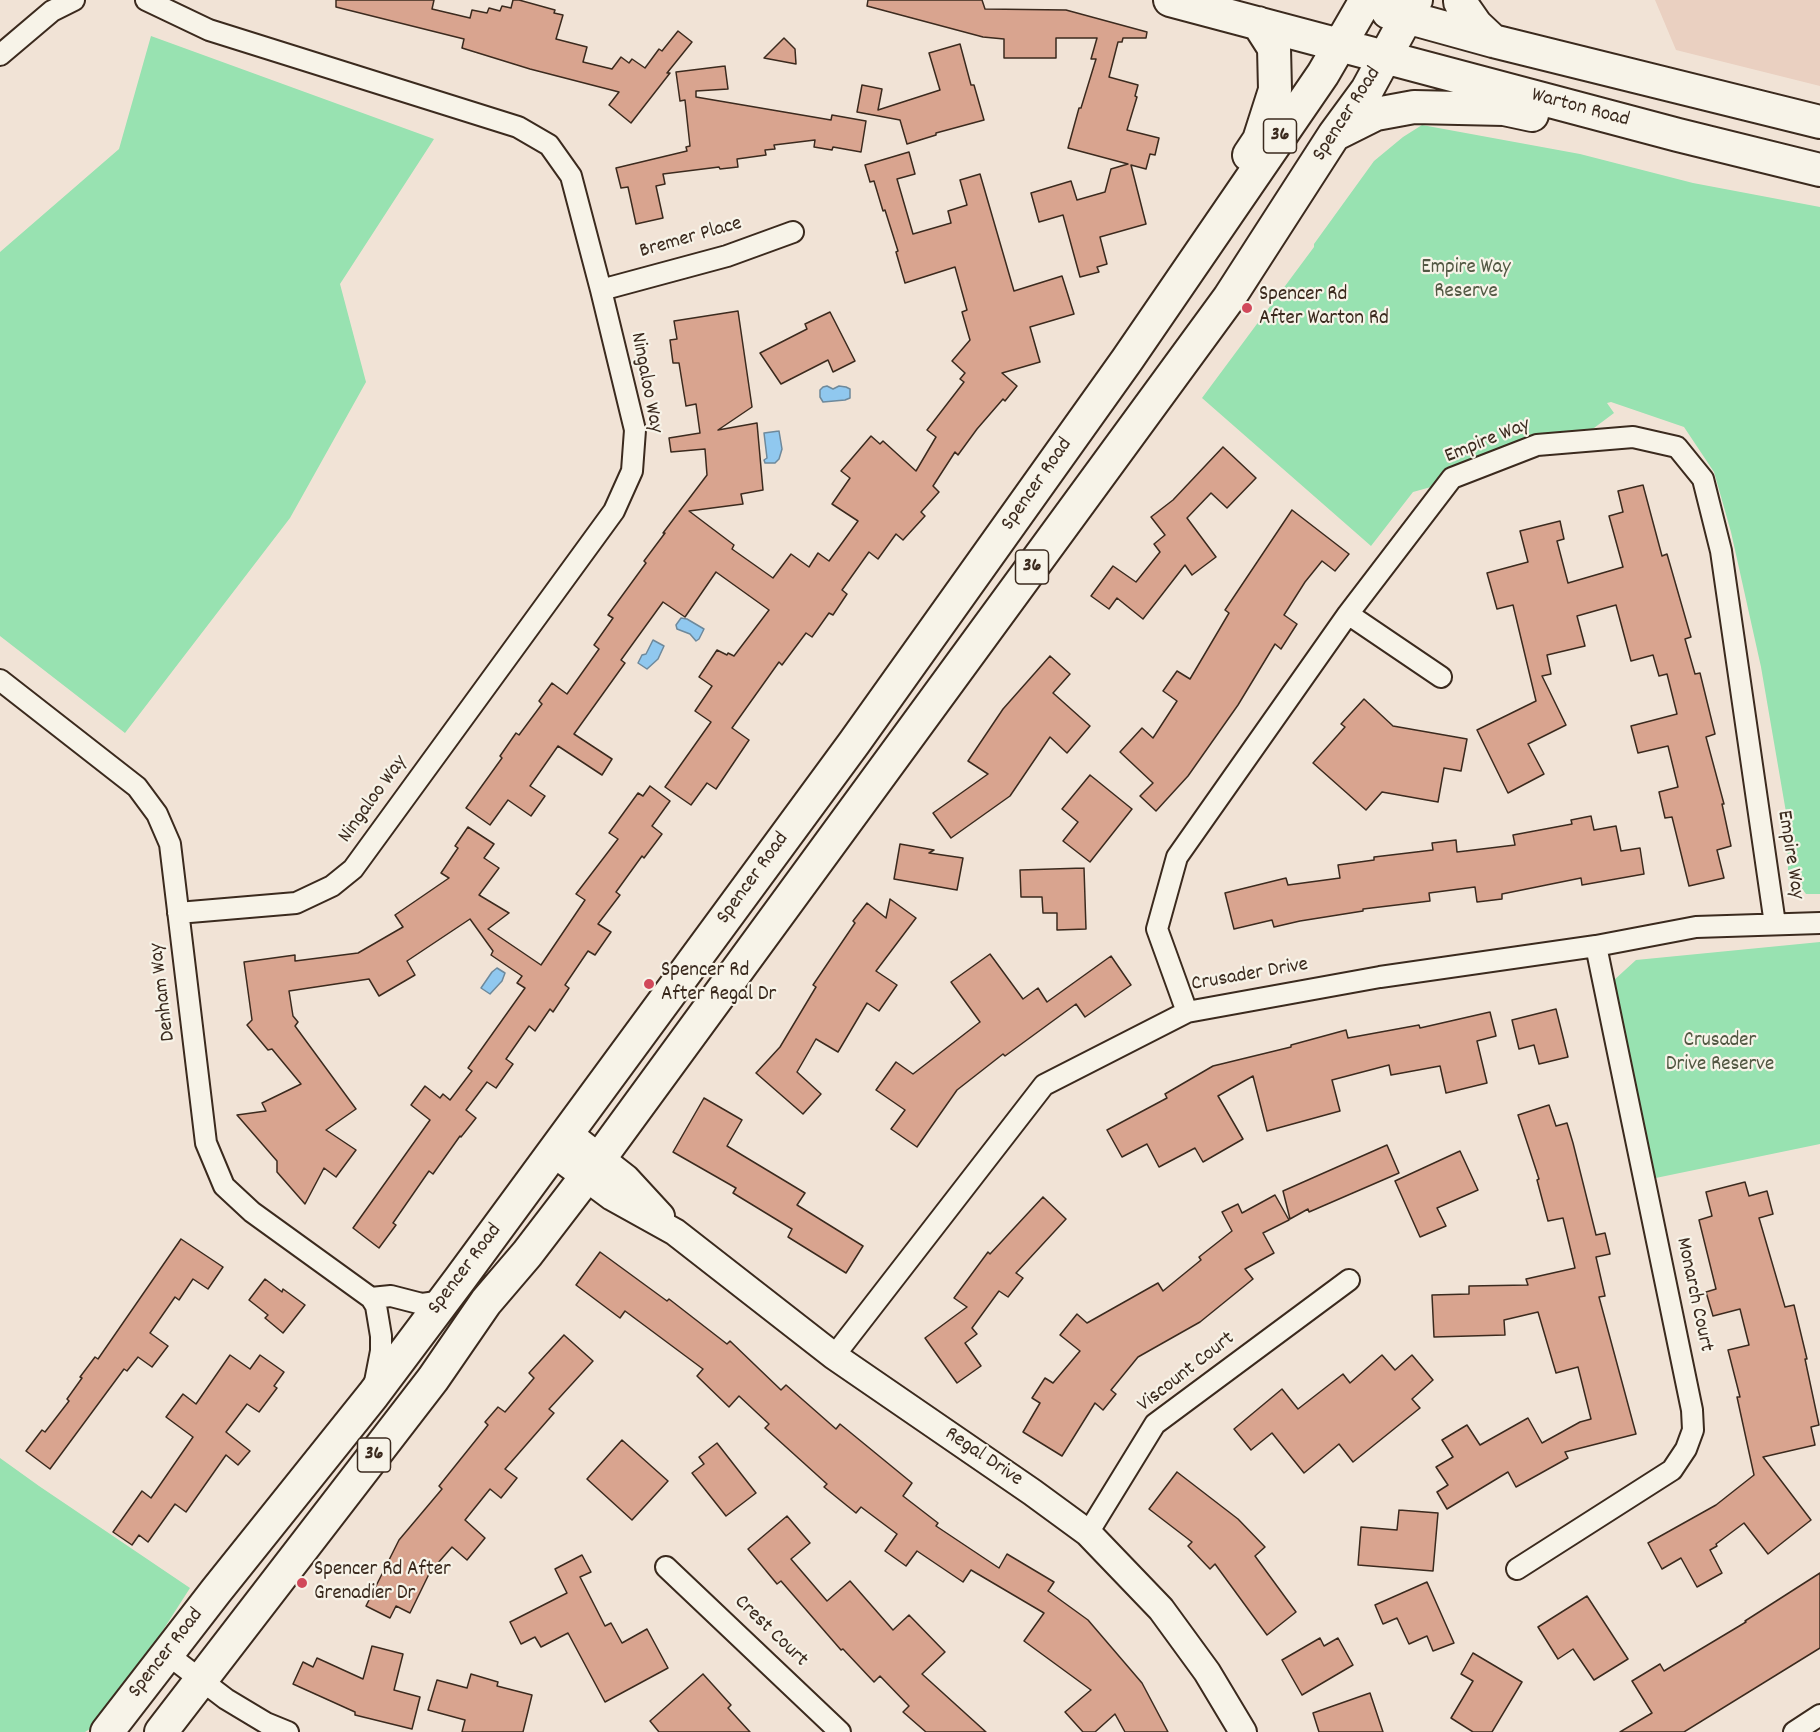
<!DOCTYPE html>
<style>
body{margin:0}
canvas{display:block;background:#f1e3d6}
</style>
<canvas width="1820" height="1732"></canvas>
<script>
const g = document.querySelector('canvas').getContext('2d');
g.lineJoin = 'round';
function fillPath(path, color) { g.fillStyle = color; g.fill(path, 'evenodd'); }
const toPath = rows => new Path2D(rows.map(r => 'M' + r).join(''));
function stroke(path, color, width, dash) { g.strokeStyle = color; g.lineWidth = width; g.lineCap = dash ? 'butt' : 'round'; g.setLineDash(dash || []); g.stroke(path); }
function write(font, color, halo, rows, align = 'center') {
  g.font = font + ' Dekko,sans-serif'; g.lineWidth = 4.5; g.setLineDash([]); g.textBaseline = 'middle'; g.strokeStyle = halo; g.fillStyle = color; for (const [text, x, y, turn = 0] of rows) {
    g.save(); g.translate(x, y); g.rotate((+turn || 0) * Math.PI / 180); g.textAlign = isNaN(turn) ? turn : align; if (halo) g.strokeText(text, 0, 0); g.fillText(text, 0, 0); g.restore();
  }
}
fillPath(toPath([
 [1655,0,1820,0,1820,86,1676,50]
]), '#ead0c1');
fillPath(toPath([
 [151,36,434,139,340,284,366,382,290,518,125,733,0,636,0,252,119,149],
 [1422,125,1580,154,1693,183,1820,207,1820,894,1806,894,1788,870,1787,818,1761,667,1731,532,1714,472,1684,427,1611,402,1607,403,1614,413,1586,434,1438,485,1413,492,1371,546,1202,398,1314,247,1314,244,1374,161,1403,137],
 [1820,942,1820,1144,1646,1180,1613,981,1636,960],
 [0,1458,39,1486,190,1588,106,1719,85,1732,0,1732]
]), '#98e2b1');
const water = toPath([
 [827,386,833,389,839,386,846,387,850,389,850,398,845,400,823,402,820,397,820,390,823,387,827,386],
 [779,431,782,449,779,459,775,463,765,463,764,460,767,458,764,433,779,431],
 [681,618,687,619,704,629,699,639,696,641,690,634,677,629,676,625,681,618],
 [653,640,664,646,658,659,647,669,638,663,642,655,646,654,653,640],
 [497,968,505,973,502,981,490,994,481,988,492,972,497,968]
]);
fillPath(water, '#90c8ef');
stroke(water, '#6e899b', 1.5);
const building = toPath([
 [336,0,434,0,432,9,470,18,472,10,487,13,489,8,500,11,502,6,511,8,513,0,519,0,555,10,554,13,563,15,556,39,587,47,583,62,612,69,621,57,629,63,632,59,645,68,659,49,662,51,678,31,692,42,667,73,670,73,631,123,609,105,619,92,530,69,462,48,464,39,336,7,336,0],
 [868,0,982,0,985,9,1066,10,1147,32,1146,38,1123,38,1122,42,1118,42,1109,77,1138,85,1135,96,1137,97,1127,130,1159,138,1155,155,1150,154,1146,169,1131,165,1146,224,1100,237,1107,264,1097,267,1099,272,1080,277,1063,215,1039,222,1031,193,1071,181,1077,200,1105,192,1111,169,1128,164,1068,148,1079,108,1081,108,1096,59,1091,59,1097,38,1056,38,1056,58,1004,58,1004,39,983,37,867,6,868,0],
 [784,38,795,49,796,64,764,58,784,38],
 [960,44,971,85,974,85,984,120,936,133,936,135,907,144,900,120,857,112,862,85,882,89,878,110,940,90,929,53,960,44],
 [725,66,728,89,696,91,696,97,831,120,832,115,866,121,861,152,833,147,832,150,814,147,815,140,774,145,775,149,765,150,766,155,737,159,738,167,720,169,719,167,663,174,665,184,656,186,663,218,636,224,628,187,621,188,616,168,687,151,686,147,690,146,685,100,680,101,676,72,725,66],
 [909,152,915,174,897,179,913,234,951,223,948,211,967,205,960,180,980,174,1014,291,1062,276,1074,314,1030,327,1040,362,1002,373,1017,386,1005,401,1003,399,977,429,958,455,955,452,933,486,939,492,921,512,925,516,903,540,896,534,878,559,869,552,842,590,847,594,833,615,829,613,812,637,806,633,782,665,779,662,732,728,749,740,716,789,707,783,691,805,665,787,711,722,695,711,712,686,699,677,717,650,727,655,728,653,734,656,769,610,716,572,685,617,663,602,621,660,625,663,574,734,612,759,602,775,558,746,530,786,545,796,531,816,508,800,490,825,466,808,502,758,500,756,516,733,519,735,542,704,539,701,552,683,567,694,599,649,594,645,613,618,608,615,646,563,644,561,665,533,663,533,707,475,705,449,671,452,669,438,700,433,696,404,686,406,679,363,673,363,670,340,677,339,674,321,738,311,752,407,718,430,757,423,763,490,741,494,743,504,689,511,734,545,732,549,773,578,791,554,809,567,818,553,829,561,858,521,832,504,850,478,841,471,871,436,880,444,883,441,916,471,936,437,927,430,964,382,960,379,965,373,952,361,970,340,962,312,967,310,955,267,905,283,896,252,898,251,885,210,883,211,874,181,870,182,865,165,909,152],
 [830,312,855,361,833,372,828,360,781,384,760,353,807,329,805,324,830,312],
 [1223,447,1256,478,1227,508,1211,493,1187,518,1216,557,1192,575,1185,565,1143,619,1117,598,1109,609,1091,596,1113,566,1136,582,1160,552,1154,544,1165,535,1151,517,1173,500,1223,447],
 [1643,485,1662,556,1667,554,1688,627,1691,637,1685,639,1695,674,1700,673,1715,734,1706,737,1724,804,1722,804,1731,846,1717,850,1724,878,1689,886,1672,817,1665,818,1659,792,1678,787,1668,746,1638,753,1631,726,1677,714,1667,674,1659,676,1653,655,1631,661,1616,605,1577,616,1585,646,1547,655,1551,674,1542,676,1566,725,1528,744,1544,774,1508,793,1477,730,1536,701,1513,605,1497,609,1487,573,1528,562,1520,531,1560,521,1564,539,1557,541,1568,583,1623,567,1609,516,1623,512,1618,491,1643,485],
 [1292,510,1349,554,1335,571,1322,561,1305,582,1284,615,1297,624,1281,649,1275,644,1238,705,1188,776,1156,811,1140,796,1153,783,1120,752,1142,728,1153,738,1177,701,1163,691,1177,671,1190,679,1229,613,1225,610,1292,510],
 [1050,656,1070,674,1053,693,1090,726,1067,753,1050,737,1010,796,951,838,933,813,988,774,968,761,1003,709,1050,656],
 [1364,699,1393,726,1467,739,1461,771,1444,768,1438,802,1382,792,1366,810,1313,763,1345,727,1341,724,1364,699],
 [1090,775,1132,809,1090,862,1063,841,1078,822,1062,809,1090,775],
 [650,786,670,801,652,826,662,834,644,858,642,856,616,892,620,895,598,924,611,932,595,955,588,951,565,985,569,988,553,1012,550,1009,535,1031,529,1026,506,1059,513,1064,496,1088,487,1082,466,1110,476,1118,461,1137,460,1136,433,1174,429,1171,393,1223,396,1225,379,1248,353,1228,430,1120,411,1105,425,1086,440,1098,443,1094,450,1100,472,1071,468,1068,525,988,517,983,522,976,491,955,493,951,470,919,407,961,415,975,379,996,369,979,289,991,293,1016,298,1022,295,1026,356,1109,326,1130,356,1150,336,1177,324,1168,305,1204,277,1172,277,1161,237,1115,266,1111,262,1103,301,1084,272,1049,268,1050,247,1025,252,1020,244,962,295,955,295,961,358,953,403,927,395,915,449,878,441,873,458,848,455,846,468,827,494,844,484,858,499,868,479,895,509,913,488,929,541,965,585,900,576,894,618,839,609,833,638,793,643,796,650,786],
 [1591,816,1594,830,1616,826,1621,851,1640,848,1644,874,1582,885,1581,878,1502,894,1502,899,1477,902,1475,887,1429,893,1430,901,1363,909,1363,911,1300,921,1274,927,1272,920,1234,929,1225,893,1286,878,1288,885,1340,878,1338,865,1374,860,1374,857,1433,850,1432,843,1456,840,1457,852,1515,845,1513,835,1572,824,1571,820,1591,816],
 [900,844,934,850,929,853,963,858,957,890,894,879,900,844],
 [1084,868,1086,929,1057,930,1057,913,1043,913,1042,897,1021,897,1020,870,1084,868],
 [890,899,916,918,876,971,897,985,879,1011,867,1003,838,1052,816,1039,797,1072,821,1094,803,1114,756,1073,780,1047,816,987,813,985,855,923,853,921,867,903,886,918,890,899],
 [990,954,1023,999,1038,988,1047,1002,1111,956,1131,985,1085,1017,1076,1004,1005,1056,1003,1054,957,1090,917,1147,891,1129,905,1110,876,1090,896,1062,913,1074,980,1022,951,982,990,954],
 [1556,1009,1568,1057,1539,1064,1534,1045,1519,1049,1512,1020,1556,1009],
 [1490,1012,1496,1036,1477,1041,1487,1083,1446,1093,1440,1066,1391,1075,1389,1065,1332,1080,1340,1111,1267,1131,1253,1076,1218,1096,1243,1139,1203,1162,1195,1148,1159,1167,1147,1144,1122,1157,1107,1130,1167,1098,1165,1094,1213,1066,1291,1047,1291,1045,1346,1030,1348,1038,1419,1025,1420,1028,1490,1012],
 [704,1098,742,1120,727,1146,805,1193,797,1205,863,1246,846,1273,788,1237,792,1229,733,1193,736,1188,673,1152,704,1098],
 [1549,1105,1556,1126,1567,1123,1573,1143,1596,1235,1605,1233,1610,1254,1596,1257,1605,1296,1599,1297,1636,1434,1565,1452,1568,1458,1516,1487,1508,1472,1447,1509,1437,1492,1448,1485,1436,1467,1453,1457,1442,1440,1467,1425,1480,1445,1528,1418,1542,1443,1580,1422,1591,1419,1578,1367,1556,1373,1538,1312,1504,1320,1505,1335,1434,1337,1432,1295,1469,1294,1469,1286,1528,1285,1526,1279,1575,1268,1563,1218,1548,1221,1537,1180,1539,1179,1518,1115,1549,1105],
 [1387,1145,1399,1173,1309,1212,1308,1209,1290,1219,1283,1191,1387,1145],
 [1460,1151,1478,1190,1437,1208,1446,1226,1420,1237,1395,1181,1460,1151],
 [1745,1182,1749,1196,1767,1191,1773,1214,1759,1218,1785,1307,1794,1305,1807,1359,1805,1359,1819,1425,1811,1427,1815,1445,1763,1457,1811,1520,1768,1554,1744,1523,1716,1544,1717,1546,1710,1550,1722,1573,1697,1587,1681,1558,1662,1569,1648,1543,1716,1505,1754,1475,1737,1397,1740,1397,1728,1350,1749,1345,1740,1309,1713,1316,1706,1292,1716,1289,1699,1220,1712,1216,1706,1192,1745,1182],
 [1275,1195,1289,1220,1263,1233,1274,1253,1245,1269,1253,1279,1200,1322,1138,1357,1111,1390,1116,1394,1103,1410,1095,1403,1062,1456,1023,1432,1040,1403,1032,1398,1045,1378,1053,1383,1080,1351,1060,1335,1077,1314,1087,1323,1158,1283,1163,1291,1201,1260,1199,1257,1232,1231,1222,1212,1238,1204,1242,1213,1275,1195],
 [1043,1197,1066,1219,1016,1273,1023,1278,1008,1297,999,1291,972,1328,977,1334,965,1343,981,1366,957,1383,925,1338,967,1307,954,1298,988,1252,990,1254,1043,1197],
 [181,1239,223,1267,208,1289,193,1279,179,1300,175,1297,150,1333,168,1346,152,1367,138,1357,127,1371,124,1369,50,1469,26,1451,42,1430,45,1432,69,1401,67,1399,82,1378,80,1377,95,1357,98,1359,181,1239],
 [600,1252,667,1301,669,1299,727,1344,730,1341,781,1390,786,1385,836,1429,840,1424,912,1483,903,1496,938,1523,936,1526,999,1568,1007,1554,1054,1582,1048,1591,1088,1620,1142,1683,1168,1732,1125,1732,1115,1714,1095,1732,1083,1732,1065,1712,1091,1690,1024,1641,1044,1613,971,1570,963,1582,917,1551,906,1566,885,1551,897,1534,861,1507,856,1513,824,1487,827,1484,765,1428,769,1424,739,1396,729,1407,697,1376,703,1369,625,1311,620,1318,576,1285,600,1252],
 [265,1279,282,1292,283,1289,305,1305,283,1333,265,1318,268,1315,249,1300,265,1279],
 [564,1335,593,1361,549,1409,554,1413,505,1469,517,1478,501,1498,490,1489,465,1520,485,1538,467,1560,452,1547,430,1572,410,1613,396,1606,390,1618,366,1606,399,1540,442,1489,439,1486,488,1425,485,1422,498,1407,505,1412,534,1378,529,1373,564,1335],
 [230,1355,250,1369,260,1355,284,1372,274,1386,277,1388,259,1412,247,1404,226,1432,250,1451,238,1465,226,1455,186,1512,175,1504,148,1542,139,1535,132,1545,113,1532,142,1491,151,1498,193,1437,166,1417,183,1394,196,1404,230,1355],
 [1382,1355,1395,1370,1412,1355,1433,1380,1412,1399,1420,1408,1353,1462,1339,1444,1304,1473,1272,1433,1251,1450,1234,1429,1282,1389,1298,1409,1343,1374,1350,1383,1382,1355],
 [622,1440,668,1481,632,1520,587,1479,622,1440],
 [717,1443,756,1493,726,1516,692,1473,704,1464,699,1457,717,1443],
 [1177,1472,1238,1519,1265,1547,1255,1556,1296,1612,1267,1635,1215,1564,1210,1569,1188,1546,1192,1542,1149,1509,1177,1472],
 [1399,1510,1438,1513,1433,1571,1358,1565,1361,1527,1397,1530,1399,1510],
 [787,1516,810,1543,791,1559,827,1601,850,1581,893,1630,909,1615,945,1652,922,1674,986,1732,926,1732,903,1712,909,1706,880,1676,874,1682,843,1649,841,1650,781,1581,777,1584,748,1549,787,1516],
 [582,1555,591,1572,580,1577,605,1626,611,1623,622,1643,647,1629,668,1668,605,1702,568,1633,541,1647,535,1637,521,1644,510,1622,567,1593,555,1569,582,1555],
 [1820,1573,1820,1648,1684,1732,1620,1732,1652,1713,1632,1681,1660,1664,1664,1671,1746,1622,1745,1621,1820,1573],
 [1427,1582,1454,1643,1433,1651,1427,1636,1409,1644,1397,1618,1383,1624,1375,1605,1427,1582],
 [1587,1596,1628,1659,1594,1680,1573,1649,1558,1659,1538,1627,1587,1596],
 [1320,1638,1324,1646,1338,1638,1353,1665,1302,1695,1282,1660,1320,1638],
 [372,1646,403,1654,394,1690,420,1697,412,1729,355,1715,355,1712,293,1684,303,1662,313,1667,317,1658,363,1679,372,1646],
 [1473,1653,1522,1682,1492,1732,1473,1732,1451,1718,1473,1681,1461,1674,1473,1653],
 [471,1674,498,1682,497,1686,532,1695,523,1732,462,1732,465,1720,428,1710,437,1680,467,1688,471,1674],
 [703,1674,731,1705,728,1708,750,1732,659,1732,650,1721,703,1674],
 [1370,1693,1383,1732,1319,1732,1313,1713,1370,1693]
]);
fillPath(building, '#d9a48f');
stroke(building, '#3b2a1e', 1.5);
const minor = toPath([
 [146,0,209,30,518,127,549,145,571,176,601,290,635,430,632,471,614,511,353,869,332,886,296,903,178,913],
 [0,55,52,11,74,0],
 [601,290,727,256,793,232],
 [1348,614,1441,677],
 [0,680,137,787,157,814,170,844,206,1143,224,1186,252,1212,371,1298,376,1306,381,1336,381,1351,374,1387],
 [1187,1012,1157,929,1177,857,1348,614,1452,478,1537,445,1633,437,1677,447,1703,479,1721,551,1775,924],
 [371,1298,391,1296,422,1304,444,1301],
 [834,1356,1044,1085,1187,1012,1380,977,1596,946,1696,927,1820,923],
 [1088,1533,1155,1424,1349,1280],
 [666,1567,840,1732],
 [1517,1569,1672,1470,1686,1449,1693,1430,1692,1410,1596,946],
 [167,1654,226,1699,266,1723,288,1732],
 [1794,1732,1820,1715]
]);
const tertiary = toPath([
 [567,1132,626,1178,661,1216],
 [553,1153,612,1197,675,1232,834,1356,1032,1492,1088,1533,1161,1609,1207,1672,1243,1732]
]);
const primary = toPath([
 [1170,0,1678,135,1820,170],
 [1460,0,1460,2,1476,25,1493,41],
 [1388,12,1493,41,1820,122],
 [1338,133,1376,114,1414,107,1504,109,1532,115],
 [1249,155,1259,140,1275,90,1274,48,1258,23],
 [107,1732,216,1591,373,1395,460,1279,854,743,1127,360,1323,74,1366,0],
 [161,1732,433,1379,486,1302,527,1254,586,1177,1229,298,1334,135,1367,90,1416,0]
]);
stroke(minor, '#3b2a1e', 24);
stroke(tertiary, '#3b2a1e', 30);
stroke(primary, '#3b2a1e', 36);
stroke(minor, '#f7f3e8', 20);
stroke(tertiary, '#f7f3e8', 26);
stroke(primary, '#f7f3e8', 32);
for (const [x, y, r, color] of [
 [1247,308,6,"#d1495b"],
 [649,984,6,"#d1495b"],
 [302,1583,6,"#d1495b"]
]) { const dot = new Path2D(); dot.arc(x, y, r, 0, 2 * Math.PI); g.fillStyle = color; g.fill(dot); stroke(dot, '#f7f3e8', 2); }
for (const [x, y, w] of [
 [1280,136,33],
 [1032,567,33],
 [374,1455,33]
]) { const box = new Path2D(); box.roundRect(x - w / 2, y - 17, w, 34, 4.5); g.fillStyle = '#f7f3e8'; g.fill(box); stroke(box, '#3b2a1e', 1.5); }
write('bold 20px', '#3b2a1e', null, [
 ["36",1280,136],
 ["36",1032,567],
 ["36",374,1455]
]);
write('21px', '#3b2a1e', '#f7f3e8', [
 ["Warton Road",1580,109,15],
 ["Spencer Road",1348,115,-57],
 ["Bremer Place",691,239,-16],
 ["Ningaloo Way",645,383,79],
 ["Empire Way",1488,442,-22],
 ["Spencer Road",1038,485,-55],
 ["Ningaloo Way",374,800,-54],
 ["Empire Way",1789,855,81],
 ["Spencer Road",754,879,-54],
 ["Crusader Drive",1250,976,-10],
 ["Denham Way",164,992,-97],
 ["Spencer Road",466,1270,-53],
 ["Monarch Court",1693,1295,78],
 ["Viscount Court",1187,1373,-38],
 ["Regal Drive",983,1458,34],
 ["Crest Court",770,1632,44],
 ["Spencer Road",167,1654,-52]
]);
write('21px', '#525843', '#f7f3e8', [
 ["Empire Way",1466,269],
 ["Reserve",1466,293],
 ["Crusader",1720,1042],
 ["Drive Reserve",1720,1066]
]);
write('21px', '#3b2a1e', '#f7f3e8', [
 ["Spencer Rd",1259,296],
 ["After Warton Rd",1259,320],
 ["Spencer Rd",661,972],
 ["After Regal Dr",661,996],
 ["Spencer Rd After",314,1571],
 ["Grenadier Dr",314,1595]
], 'left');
</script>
